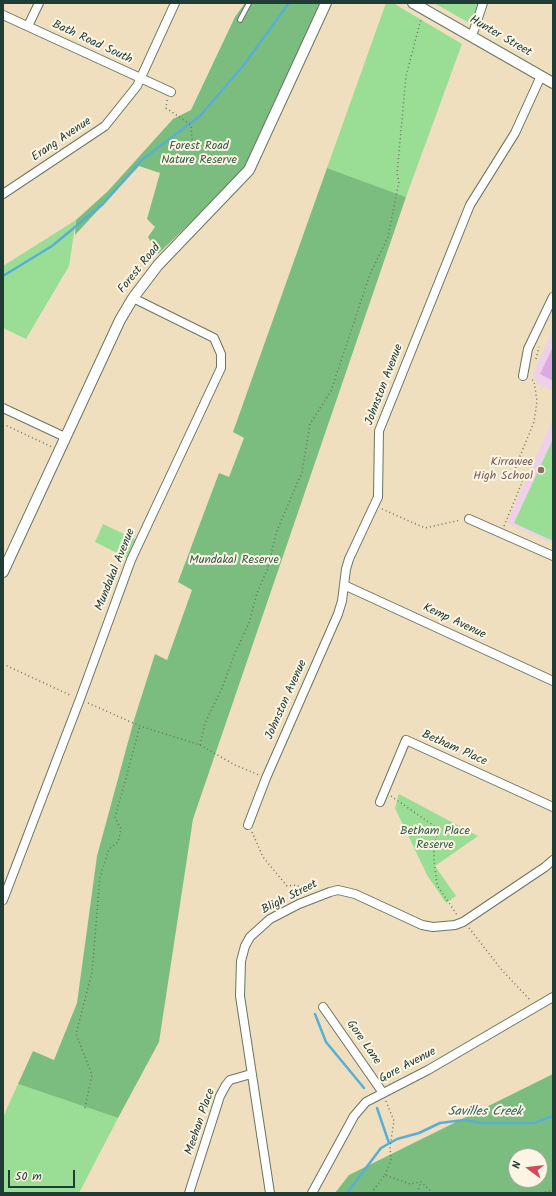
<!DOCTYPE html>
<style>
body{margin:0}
#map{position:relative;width:556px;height:1196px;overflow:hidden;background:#efdfbe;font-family:Kalam,sans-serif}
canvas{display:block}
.frame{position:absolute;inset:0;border:4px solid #1f3d34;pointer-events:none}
.north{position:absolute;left:508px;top:1148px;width:40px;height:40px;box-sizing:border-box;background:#fcf5e5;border:1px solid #a4ab9e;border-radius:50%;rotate:285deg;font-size:11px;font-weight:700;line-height:16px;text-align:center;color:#1f3d34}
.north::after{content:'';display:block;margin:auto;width:14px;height:18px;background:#d1495b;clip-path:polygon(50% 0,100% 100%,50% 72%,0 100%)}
.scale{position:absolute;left:8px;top:1170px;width:67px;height:18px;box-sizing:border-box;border:2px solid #1f3d34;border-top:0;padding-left:5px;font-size:12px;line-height:14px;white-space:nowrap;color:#1f3d34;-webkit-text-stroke:3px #fcf5e5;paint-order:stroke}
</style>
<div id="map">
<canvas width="556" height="1196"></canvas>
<div class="frame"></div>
<div class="north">N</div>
<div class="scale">50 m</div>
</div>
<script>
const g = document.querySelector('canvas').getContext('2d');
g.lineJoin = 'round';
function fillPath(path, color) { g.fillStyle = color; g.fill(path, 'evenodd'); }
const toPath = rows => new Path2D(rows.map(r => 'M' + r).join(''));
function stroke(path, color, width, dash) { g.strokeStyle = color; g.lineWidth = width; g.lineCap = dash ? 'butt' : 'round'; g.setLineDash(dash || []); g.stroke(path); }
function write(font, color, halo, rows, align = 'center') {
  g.font = font + ' Kalam,sans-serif'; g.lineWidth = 4; g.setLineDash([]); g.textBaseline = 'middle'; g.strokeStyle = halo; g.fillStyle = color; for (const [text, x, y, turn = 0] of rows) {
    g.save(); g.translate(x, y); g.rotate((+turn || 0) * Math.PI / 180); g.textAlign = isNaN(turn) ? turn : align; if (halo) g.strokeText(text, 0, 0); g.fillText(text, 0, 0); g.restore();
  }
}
fillPath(toPath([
 [553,330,553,391,537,384,533,373],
 [553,418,553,544,507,523]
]), '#eed0e8');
fillPath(toPath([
 [386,3,393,3,462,44,406,197,327,168],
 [434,3,478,3,471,24],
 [76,220,69,266,26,339,3,328,3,266],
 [553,439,553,541,514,523],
 [103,524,139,541,131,560,95,542],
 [399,794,478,836,435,866,456,896,446,903,427,875,395,808],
 [18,1084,118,1118,79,1193,3,1193,3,1117]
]), '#9ade96');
fillPath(toPath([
 [245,3,323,3,246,169,158,254,148,237,155,227,147,219,160,173,139,166,75,235,76,220,108,191,173,119,191,110,235,17],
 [327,168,406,197,193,819,159,1042,118,1118,18,1084,33,1051,54,1060,77,1003,97,856,134,720,155,654,167,660,192,590,178,582,219,473,229,477,244,438,233,432],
 [553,1074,553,1193,335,1193,349,1175],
 [516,1156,540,1156,540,1180,516,1180]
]), '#7bbd7f');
stroke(toPath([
 [3,276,52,246,103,204,143,159,200,116,243,66,289,3],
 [315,1014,326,1042,364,1088],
 [377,1108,389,1143],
 [347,1193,381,1148,397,1139,419,1133,440,1123,464,1120,482,1123,534,1123,553,1116]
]), '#59aed5', 2.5);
fillPath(toPath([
 [553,347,553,381,540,374]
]), '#dcaae3');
const service = toPath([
 [240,20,249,3]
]);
const minor = toPath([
 [3,15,171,92],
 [28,26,39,3],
 [472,36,483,3],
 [3,194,105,126,137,86,175,3],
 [523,376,528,349,553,297],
 [3,408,65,437],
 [469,519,553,556],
 [344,585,553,681],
 [380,802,406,740,553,807],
 [248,825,266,778,338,614,342,601,346,569,349,559,378,497,379,431,470,205,515,133,541,76],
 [3,900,80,699,131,560,221,368,221,354,214,338,133,298],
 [323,1007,383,1093],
 [189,1193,220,1096,226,1085,230,1080,251,1074],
 [270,1193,240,996,241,961,245,946,250,937,270,919,299,904,330,892,338,890,355,894,422,925,433,927,455,925,463,922,545,867,553,860],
 [312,1193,354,1116,366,1102,428,1070,553,997]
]);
const tertiary = toPath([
 [413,3,553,83],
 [3,572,120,320,133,298,158,265,249,170,326,3]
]);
stroke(service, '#687664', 6);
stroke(minor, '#687664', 10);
stroke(tertiary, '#687664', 12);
stroke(toPath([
 [167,100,166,108,191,125,192,139,201,141],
 [536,359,539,347],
 [3,424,52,447],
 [382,509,425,528,461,520],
 [504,526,521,485,522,481,515,471,516,466,534,422,537,401,534,381,531,379],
 [3,664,72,696],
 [88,703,140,726,200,745,235,765,259,775],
 [200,745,205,723,223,686,234,655,249,623,257,593,268,568,276,533,302,472,310,424,331,391,370,274,388,237,399,181,397,174,406,76,421,19],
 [391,796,437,828,438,832,434,845,434,860,437,885,457,915],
 [252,832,263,857,287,886,297,885,306,892],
 [469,928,501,969,531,1001],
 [85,1108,92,1075,76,1034,92,972,100,877,109,849,118,842,121,829,115,818,140,726],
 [385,1175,391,1160,390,1147,394,1121,386,1101],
 [371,1193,385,1175,410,1184,421,1182,433,1193],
 [417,1193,421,1182],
 [541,1193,553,1190]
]), '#687664', 1.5, [1, 3]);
stroke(service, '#fff', 4);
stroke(minor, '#fff', 8);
stroke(tertiary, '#fff', 10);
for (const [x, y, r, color] of [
 [541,470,4,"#8d6e63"]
]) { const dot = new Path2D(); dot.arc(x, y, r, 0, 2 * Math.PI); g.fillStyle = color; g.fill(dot); stroke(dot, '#fcf5e5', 1.5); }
write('12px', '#1f3d34', '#fcf5e5', [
 ["Hunter Street",500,37,30],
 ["Bath Road South",92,43,25],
 ["Erang Avenue",62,140,-34],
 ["Forest Road",140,269,-51],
 ["Johnston Avenue",385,385,-69],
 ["Mundakal Avenue",116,570,-68],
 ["Kemp Avenue",454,622,25],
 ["Johnston Avenue",287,700,-66],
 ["Betham Place",454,749,24],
 ["Bligh Street",290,898,-27],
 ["Gore Lane",363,1043,55],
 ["Gore Avenue",408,1066,-28],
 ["Meehan Place",201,1122,-71]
]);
write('12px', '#385d48', '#fcf5e5', [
 ["Forest Road",199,147],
 ["Nature Reserve",199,161],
 ["Mundakal Reserve",234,561],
 ["Betham Place",435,832],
 ["Reserve",435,846]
]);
write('12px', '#785e54', '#fcf5e5', [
 ["Kirrawee",533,463],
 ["High School",533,477]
], 'right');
write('italic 13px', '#305f64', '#fcf5e5', [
 ["Savilles Creek",485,1113]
]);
</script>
